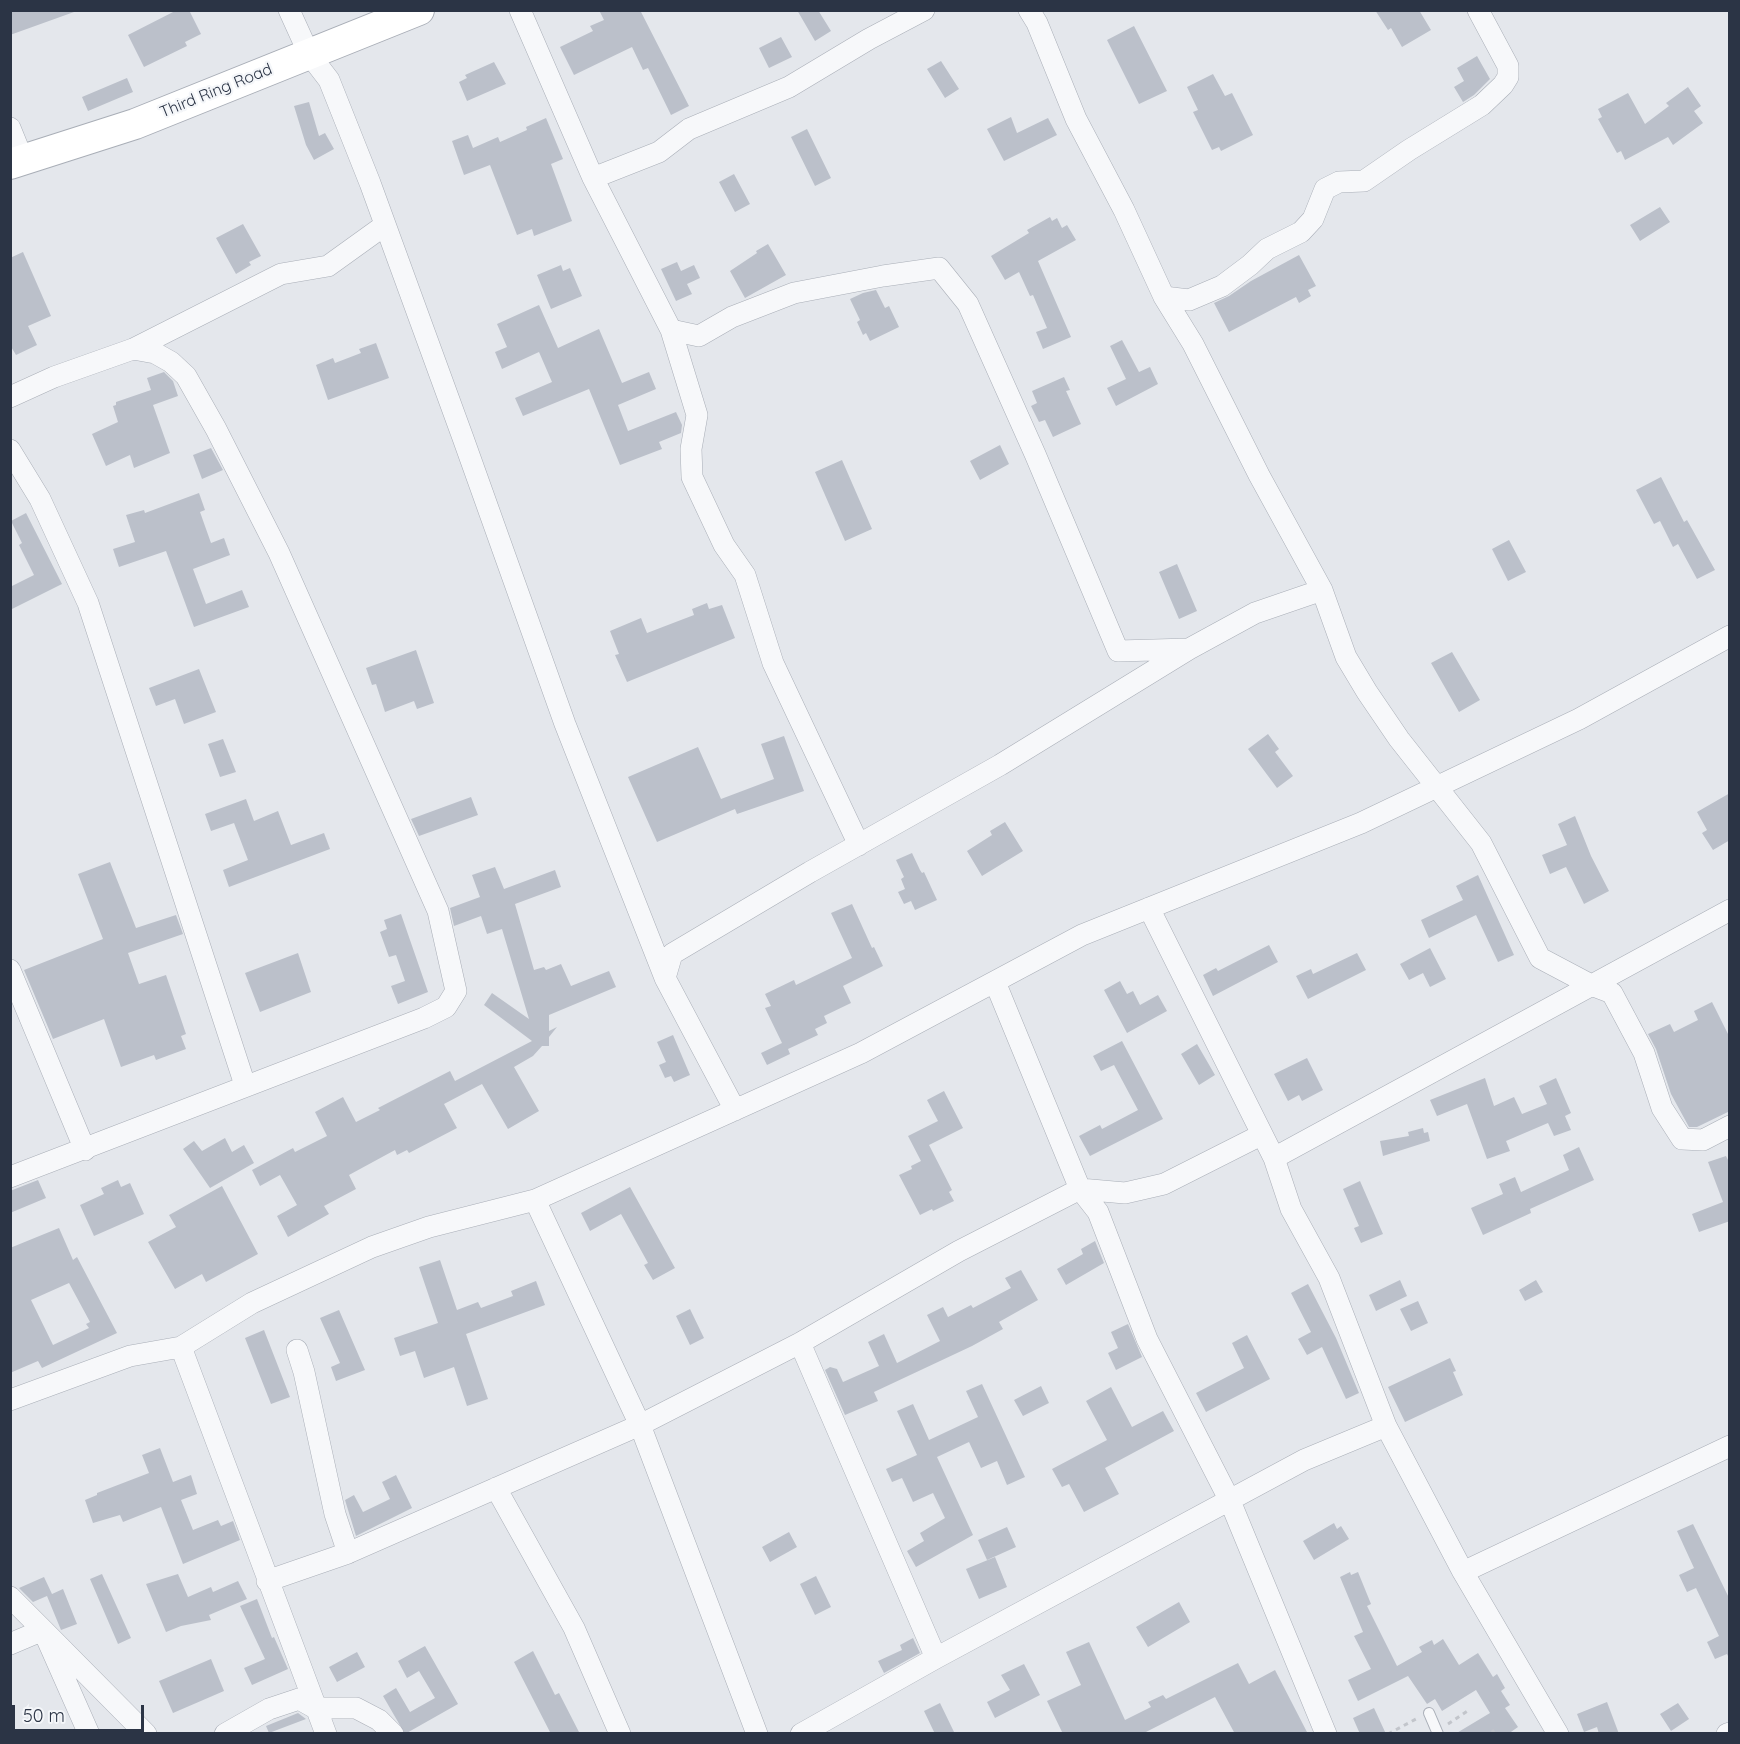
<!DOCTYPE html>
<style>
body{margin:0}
#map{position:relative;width:1740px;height:1744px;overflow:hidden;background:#e4e7ec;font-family:Quicksand,sans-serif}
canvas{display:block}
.frame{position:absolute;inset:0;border:12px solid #2b3445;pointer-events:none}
.scale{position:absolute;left:12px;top:1705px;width:132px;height:27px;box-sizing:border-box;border:3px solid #2b3445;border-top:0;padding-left:8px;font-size:18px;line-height:21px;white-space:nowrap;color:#2b3445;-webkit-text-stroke:4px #f4f6f9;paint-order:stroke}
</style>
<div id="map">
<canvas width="1740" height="1744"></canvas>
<div class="frame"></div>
<div class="scale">50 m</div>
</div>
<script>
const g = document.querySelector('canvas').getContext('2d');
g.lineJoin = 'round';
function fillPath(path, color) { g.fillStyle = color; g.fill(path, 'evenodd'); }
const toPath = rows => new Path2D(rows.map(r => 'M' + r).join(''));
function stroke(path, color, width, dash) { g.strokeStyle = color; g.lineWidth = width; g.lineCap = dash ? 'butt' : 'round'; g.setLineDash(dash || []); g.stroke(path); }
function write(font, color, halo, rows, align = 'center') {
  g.font = font + ' Quicksand,sans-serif'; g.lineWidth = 4.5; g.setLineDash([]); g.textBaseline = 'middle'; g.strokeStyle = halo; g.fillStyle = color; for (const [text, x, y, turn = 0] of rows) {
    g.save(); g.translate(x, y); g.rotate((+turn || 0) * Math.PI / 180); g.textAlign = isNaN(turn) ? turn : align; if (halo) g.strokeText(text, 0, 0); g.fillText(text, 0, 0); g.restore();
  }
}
fillPath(toPath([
 [10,10,73,10,74,12,10,35],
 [177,10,189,10,201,34,185,42,187,46,144,67,128,35],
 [599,10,640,10,689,106,671,115,648,68,643,70,632,47,574,75,560,47,593,31,590,26,604,20],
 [797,10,818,10,831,31,815,41],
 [1375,10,1419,10,1431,30,1402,47,1391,28,1388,30],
 [1134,26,1167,91,1139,104,1107,40],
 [781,37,792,57,769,68,759,48],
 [1477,56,1490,79,1474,95,1463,102,1454,87,1464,81,1457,68],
 [941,61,959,89,945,98,927,69],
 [494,62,506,84,467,101,459,82,467,78,465,75],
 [1213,74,1225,96,1232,93,1253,135,1221,151,1219,147,1212,150,1193,112,1198,110,1187,87],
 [127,78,133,92,88,111,82,97],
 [1688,87,1701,106,1694,111,1703,123,1673,145,1668,137,1625,160,1621,151,1617,153,1598,119,1602,117,1598,109,1628,93,1645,124,1669,106,1666,103],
 [309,102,319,136,325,133,334,149,314,160,306,145,294,106],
 [1011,117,1017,133,1048,118,1057,135,1004,161,987,129],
 [546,118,563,159,551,164,572,221,534,236,532,229,517,235,490,165,464,175,452,141,468,135,473,148,498,137,500,142,527,130,526,127],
 [807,129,831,178,815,186,791,137],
 [734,174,750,204,735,212,719,182],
 [1660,207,1670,222,1640,241,1630,225],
 [1050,217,1052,221,1057,218,1062,228,1067,225,1076,240,1038,261,1071,337,1043,349,1036,332,1047,328,1033,295,1030,296,1019,272,1005,280,991,256,1029,233,1027,230],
 [243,224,261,256,249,262,251,265,236,274,216,238],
 [768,244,786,275,745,298,730,271,757,253,756,251],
 [23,252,51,316,28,326,37,345,16,355,10,345,10,258],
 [1299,255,1316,286,1308,290,1311,296,1299,303,1296,297,1229,332,1214,303,1229,296,1251,281],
 [677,262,681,271,694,265,700,278,687,284,692,294,676,301,661,269],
 [561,265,563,271,570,268,582,296,551,309,537,275],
 [876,290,885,308,889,306,899,327,870,341,866,333,863,335,857,322,860,320,850,299,863,293],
 [539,305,558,348,599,329,622,383,649,372,656,389,618,405,628,431,676,412,682,425,681,433,659,442,662,449,620,465,589,389,523,416,515,398,552,382,539,352,502,369,495,352,507,347,497,324],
 [1122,340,1139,372,1150,367,1158,384,1116,406,1107,388,1126,379,1110,346],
 [376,343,389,378,328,400,316,365,333,358,335,363,361,353,359,349],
 [164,372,173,381,178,396,153,405,170,453,134,468,130,455,106,466,92,434,118,422,113,406,116,405,116,402,151,390,147,378],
 [1064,377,1070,390,1066,391,1081,424,1053,437,1045,420,1039,422,1031,406,1037,403,1032,391],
 [1000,445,1009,464,980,480,970,461],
 [211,448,223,470,202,479,193,455],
 [842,460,872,529,845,541,815,472],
 [1661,477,1684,522,1687,520,1715,570,1697,579,1678,544,1673,547,1660,521,1654,524,1636,490],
 [199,493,205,510,200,512,211,543,224,538,230,555,193,569,206,604,242,590,249,607,194,627,166,551,119,567,113,549,135,542,126,515,144,510,145,513],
 [26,513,62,584,10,610,10,587,34,575,19,545,22,543,11,521],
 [1509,540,1526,572,1508,581,1492,549],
 [1177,564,1197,611,1179,619,1159,572],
 [707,603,709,609,722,605,735,638,627,682,615,655,619,654,610,631,641,618,647,633,694,615,692,609],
 [416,650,434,703,417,709,414,701,385,712,376,684,372,685,366,668],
 [1452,652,1480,700,1459,712,1431,663],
 [199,669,216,712,184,724,175,699,156,706,149,688],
 [1268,734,1279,749,1275,752,1293,776,1277,788,1248,749],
 [784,736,804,791,737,814,735,809,657,842,628,777,698,747,721,799,774,779,761,744],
 [223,739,236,772,220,777,208,744],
 [1730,793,1730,840,1713,850,1702,833,1707,830,1697,812],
 [471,797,478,815,419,836,411,819],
 [246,799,254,821,278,811,291,845,324,833,330,849,229,887,223,870,248,860,234,823,211,831,205,814],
 [1575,816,1591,856,1609,891,1584,904,1566,867,1550,874,1542,855,1567,845,1558,824],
 [1005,822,1023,851,982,876,967,851,992,835,990,831],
 [912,853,920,870,922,873,924,872,937,900,915,910,911,901,904,904,898,892,905,889,901,879,904,877,896,860],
 [110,862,136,928,176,915,183,934,128,953,139,984,166,975,186,1034,181,1036,186,1049,156,1060,154,1055,121,1067,104,1019,53,1039,24,970,103,939,78,874],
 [495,867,504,889,555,870,561,887,515,904,534,970,544,967,546,970,561,964,571,986,609,971,616,987,549,1015,549,1031,557,1027,549,1037,549,1046,542,1046,533,1056,514,1067,539,1111,508,1129,482,1084,444,1104,457,1128,409,1153,407,1150,397,1155,395,1150,349,1175,356,1189,324,1206,329,1214,288,1237,277,1216,297,1205,280,1175,260,1186,252,1170,293,1148,295,1152,327,1136,315,1112,343,1097,356,1122,380,1110,378,1108,450,1071,455,1081,532,1041,484,1005,492,993,529,1019,502,929,487,934,481,916,454,926,450,908,480,897,472,875],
 [1478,875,1514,955,1498,962,1476,915,1429,938,1421,920,1463,900,1456,886],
 [852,904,872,948,874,947,883,966,843,986,851,1003,824,1016,827,1023,815,1029,818,1035,788,1049,790,1054,767,1065,761,1053,782,1043,765,1008,771,1006,765,994,794,980,796,985,852,958,831,913],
 [401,914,428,992,398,1004,391,986,405,981,396,955,389,957,380,932,387,929,384,920],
 [1269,945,1278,962,1213,996,1203,975,1216,968,1218,971],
 [1430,948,1446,979,1430,987,1423,973,1409,980,1400,964],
 [298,953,311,992,260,1012,245,973],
 [1357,953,1366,970,1308,999,1296,976,1311,969,1313,974],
 [1120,981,1127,994,1133,991,1140,1005,1158,995,1167,1011,1127,1033,1104,990],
 [1712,1002,1730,1038,1730,1111,1697,1127,1689,1127,1671,1094,1656,1049,1648,1034,1670,1024,1674,1032,1698,1020,1694,1011],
 [673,1035,690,1075,674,1082,671,1076,665,1078,659,1065,666,1062,657,1042],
 [1122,1041,1163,1119,1090,1156,1079,1136,1100,1125,1102,1129,1138,1110,1114,1065,1101,1071,1093,1056],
 [1197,1044,1215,1075,1199,1085,1181,1054],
 [1307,1058,1323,1090,1302,1101,1299,1095,1288,1101,1274,1074],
 [1485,1078,1494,1106,1514,1097,1522,1114,1547,1104,1539,1086,1556,1078,1571,1113,1565,1116,1571,1130,1554,1136,1548,1123,1506,1141,1510,1151,1487,1159,1467,1104,1437,1116,1430,1100],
 [944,1091,963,1128,929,1145,952,1190,949,1192,954,1201,933,1211,932,1209,920,1215,899,1175,912,1169,911,1166,921,1161,908,1136,938,1121,927,1100],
 [1423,1128,1424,1133,1428,1132,1430,1141,1383,1156,1380,1141,1409,1136,1408,1132],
 [225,1138,232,1152,244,1145,254,1163,210,1188,183,1149,194,1141,202,1151],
 [1579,1147,1594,1180,1530,1209,1531,1213,1483,1235,1471,1208,1503,1194,1499,1184,1515,1177,1521,1192,1569,1170,1563,1155],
 [1726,1156,1730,1164,1730,1221,1699,1232,1692,1214,1723,1202,1708,1162],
 [38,1180,46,1198,10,1213,10,1191],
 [118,1180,121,1187,130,1183,144,1214,94,1236,80,1205,104,1194,101,1188],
 [1360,1181,1383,1234,1361,1243,1354,1228,1359,1226,1343,1189],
 [222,1186,258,1254,206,1282,202,1274,175,1289,148,1242,176,1227,169,1215],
 [630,1187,675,1268,653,1280,644,1265,648,1263,621,1214,590,1231,581,1213],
 [59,1228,73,1260,77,1257,117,1333,42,1368,38,1361,10,1373,10,1248],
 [69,1283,90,1322,86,1324,89,1328,53,1345,31,1300],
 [1095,1241,1104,1263,1066,1285,1057,1269,1083,1254,1081,1249],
 [440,1260,457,1310,478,1302,481,1308,513,1296,511,1291,536,1281,545,1305,466,1334,488,1399,467,1406,454,1367,424,1378,415,1351,400,1356,394,1338,438,1323,419,1267],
 [1021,1270,1038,1300,999,1322,1003,1329,972,1346,874,1392,878,1401,845,1415,825,1370,830,1367,837,1369,843,1382,879,1366,868,1342,884,1334,897,1363,940,1341,927,1315,943,1307,948,1317,971,1305,973,1308,1011,1288,1005,1278],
 [1400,1280,1407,1296,1376,1311,1369,1295],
 [1536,1280,1543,1292,1525,1301,1519,1290],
 [1308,1284,1336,1338,1359,1393,1346,1399,1322,1347,1307,1355,1298,1339,1311,1332,1291,1293],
 [1418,1301,1428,1323,1411,1331,1400,1309],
 [690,1309,704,1338,690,1345,676,1316],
 [339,1310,365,1370,336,1381,331,1367,340,1363,320,1318],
 [1128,1324,1142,1357,1116,1370,1108,1353,1118,1348,1111,1332],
 [264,1330,290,1397,271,1404,245,1338],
 [1247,1335,1270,1379,1206,1412,1196,1393,1244,1368,1232,1343],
 [1450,1358,1456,1371,1453,1372,1463,1395,1405,1422,1388,1387],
 [982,1384,1025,1477,1007,1485,997,1461,981,1468,969,1442,937,1457,973,1535,916,1567,907,1551,924,1541,920,1533,945,1518,933,1493,913,1502,902,1478,892,1482,886,1469,917,1455,897,1411,913,1404,929,1440,978,1417,966,1391],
 [1041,1386,1049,1403,1023,1416,1014,1400],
 [1111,1387,1132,1427,1163,1411,1174,1431,1105,1468,1119,1494,1084,1512,1069,1484,1062,1487,1052,1469,1107,1440,1086,1401],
 [160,1448,173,1482,191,1475,197,1494,181,1500,193,1530,218,1520,221,1526,233,1521,240,1540,183,1564,161,1507,123,1522,120,1515,93,1523,85,1500,97,1495,97,1493,149,1473,142,1455],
 [396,1475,412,1508,356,1536,345,1500,354,1495,363,1512,390,1499,382,1482],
 [1334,1523,1337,1529,1341,1526,1349,1539,1314,1560,1303,1541],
 [1693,1524,1730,1600,1730,1660,1727,1654,1715,1659,1707,1642,1719,1636,1696,1588,1687,1592,1679,1575,1694,1568,1677,1531],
 [1007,1527,1016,1547,987,1560,978,1540],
 [789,1532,797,1547,770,1562,762,1547],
 [995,1557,1007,1587,979,1599,966,1569],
 [1350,1572,1351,1575,1358,1572,1371,1604,1367,1606,1397,1666,1422,1652,1419,1647,1432,1640,1434,1645,1443,1639,1459,1665,1478,1653,1493,1677,1497,1674,1505,1688,1501,1691,1510,1705,1505,1708,1518,1727,1508,1734,1455,1734,1490,1713,1476,1690,1442,1711,1435,1699,1427,1704,1408,1676,1358,1701,1348,1680,1371,1669,1354,1636,1363,1632,1340,1577],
 [102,1574,131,1638,118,1644,90,1579],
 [178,1574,188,1597,211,1587,213,1592,238,1581,247,1599,209,1615,211,1620,181,1626,166,1632,146,1584],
 [816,1576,831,1607,815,1615,800,1584],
 [44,1577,52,1594,63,1589,77,1624,61,1630,47,1596,33,1602,19,1588],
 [257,1599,272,1638,274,1637,288,1669,252,1685,244,1668,265,1659,240,1606],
 [1179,1602,1190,1622,1148,1647,1136,1627],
 [913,1638,920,1653,884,1673,878,1661,902,1650,900,1645],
 [1089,1642,1125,1720,1151,1707,1148,1702,1163,1695,1166,1699,1238,1663,1249,1684,1275,1670,1308,1734,1235,1734,1215,1697,1142,1734,1063,1734,1047,1701,1081,1685,1066,1652],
 [425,1646,458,1704,405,1734,383,1696,396,1688,410,1712,435,1698,419,1671,407,1678,398,1661],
 [533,1651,555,1695,559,1693,580,1734,551,1734,514,1662],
 [357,1652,365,1667,337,1682,329,1667],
 [211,1659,224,1691,173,1713,159,1681],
 [1024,1664,1040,1695,995,1718,987,1702,1010,1690,1001,1675],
 [1607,1702,1619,1734,1599,1734,1597,1727,1584,1732,1577,1714],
 [940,1703,955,1734,935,1734,924,1711],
 [1678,1703,1689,1719,1671,1731,1660,1714],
 [1374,1708,1386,1734,1360,1734,1353,1718],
 [298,1713,306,1719,269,1733,266,1726]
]), '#bbc0ca');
const lane = toPath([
 [1429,1713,1438,1734]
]);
const street = toPath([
 [289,10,309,54,329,80,370,183,463,438,565,724,665,978,735,1110],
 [520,10,593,178,671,330,697,415,691,449,692,477,724,545,745,575,773,663,859,845],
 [1029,10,1037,23,1076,119,1124,210,1164,297,1193,344,1259,475,1322,590,1346,657,1367,692,1399,739,1481,843,1540,958,1591,985,1612,993,1644,1053,1662,1108,1682,1139,1703,1140,1730,1126],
 [10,128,23,160],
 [593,178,659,152,689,129,789,87,869,39,924,10],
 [1164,297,1189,300,1222,286,1250,265,1267,249,1301,232,1313,219,1325,189,1339,182,1364,181,1409,150,1482,105,1503,85,1508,77,1508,66,1478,10],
 [671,330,699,336,732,317,794,293,883,276,939,268,968,304,1035,454,1118,651,1189,649],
 [133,349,281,274,328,266,385,225],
 [10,397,54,377,133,349,155,353,171,362,186,376,216,429,279,553,438,911,456,991,446,1007,424,1018,10,1177],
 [10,450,40,499,88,603,245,1085],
 [1149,908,1274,1158,1291,1209,1329,1278,1386,1426,1463,1572,1558,1734],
 [10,970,85,1150],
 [665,978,672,954,810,872,1000,765,1189,649,1255,613,1322,590],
 [995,982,1080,1189,1098,1212,1147,1339,1230,1501,1326,1734],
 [1274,1158,1730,910],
 [535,1200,640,1425,757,1734],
 [800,1343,936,1658],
 [181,1347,326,1734],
 [297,1350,304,1372,335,1514,348,1553],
 [10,1400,130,1356,181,1347,252,1303,372,1247,429,1227,535,1200,861,1053,1082,935,1361,823,1579,719,1730,636],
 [496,1488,574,1628,620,1734],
 [1463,1572,1730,1446],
 [267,1581,348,1553,640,1425,800,1343,959,1251,1080,1189,1125,1193,1164,1184,1261,1135],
 [10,1597,43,1630,89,1734],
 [10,1644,43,1630,146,1734],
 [225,1734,269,1709,299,1699,315,1708,356,1708,379,1720,393,1734],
 [801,1734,936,1658,1304,1460,1386,1426],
 [1727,1734,1730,1733]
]);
const secondary = toPath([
 [10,164,135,124,419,10]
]);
stroke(lane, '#a9aeb7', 12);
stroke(street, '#a9aeb7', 22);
stroke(secondary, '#a9aeb7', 32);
stroke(toPath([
 [1448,1724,1469,1710],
 [1492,1730,1495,1734],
 [1388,1734,1416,1719]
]), '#c2c5cb', 3, [4.5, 4.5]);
stroke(lane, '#f7f8fa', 10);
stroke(street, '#f7f8fa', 21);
stroke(secondary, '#fff', 30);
write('16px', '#2b3445', '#f4f6f9', [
 ["Third Ring Road",216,91,-22]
]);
</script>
